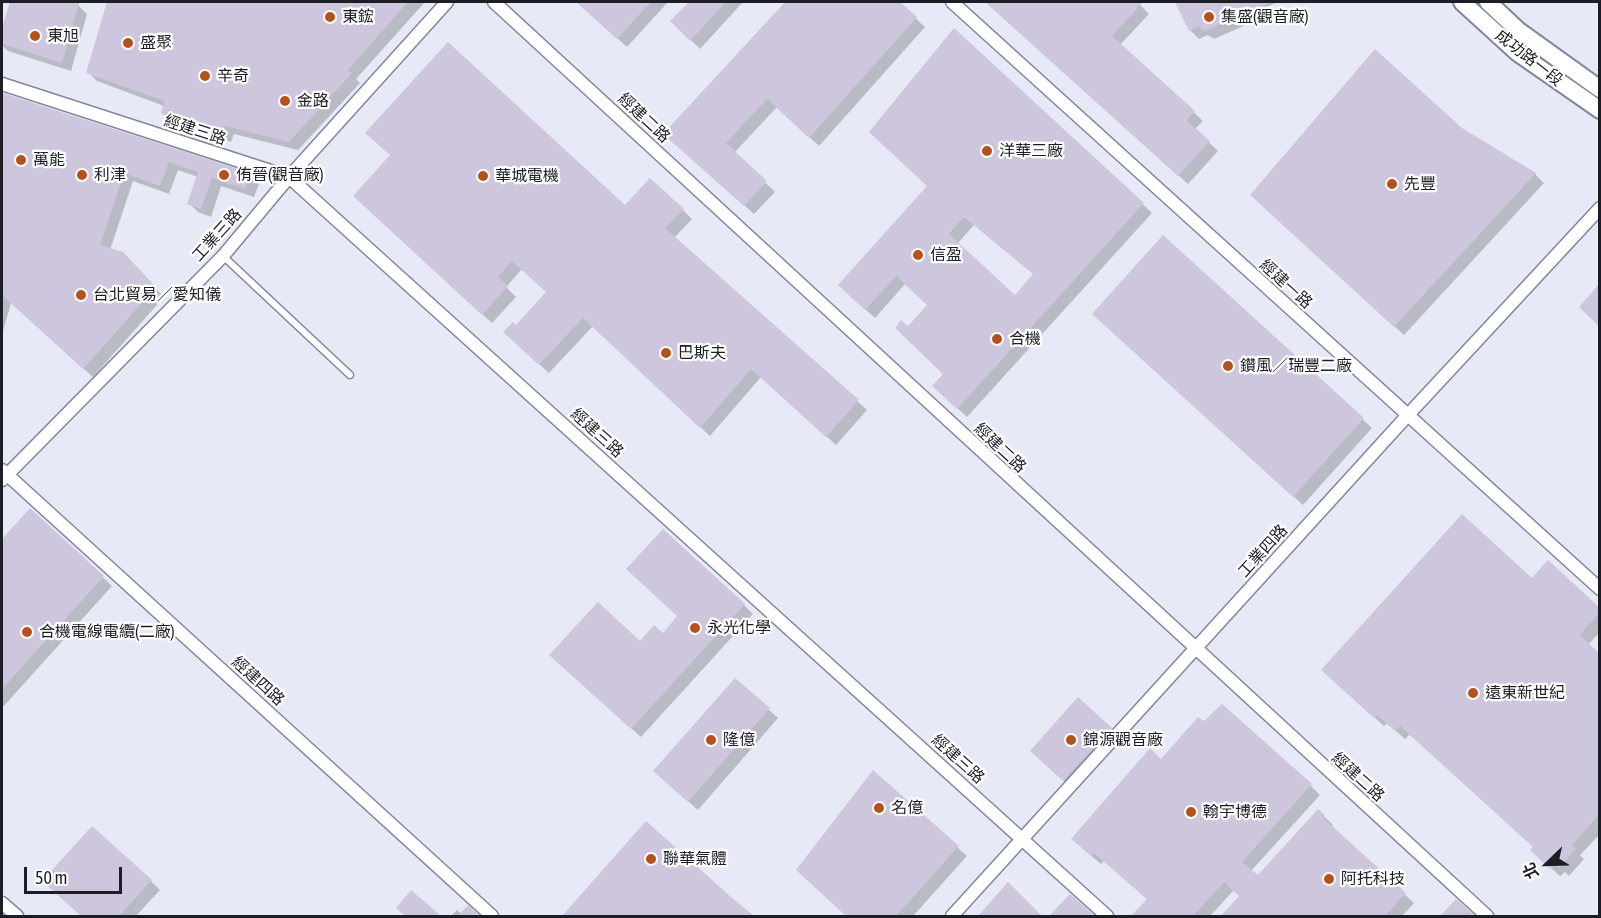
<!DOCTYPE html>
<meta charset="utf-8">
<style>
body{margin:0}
#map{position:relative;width:1601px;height:918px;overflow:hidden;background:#f5f6fb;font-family:"Asap Condensed","Noto Sans TC",sans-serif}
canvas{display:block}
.frame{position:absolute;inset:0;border:3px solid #1c1e26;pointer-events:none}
.north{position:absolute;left:1517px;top:834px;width:60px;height:60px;-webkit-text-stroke:4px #fff;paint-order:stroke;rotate:247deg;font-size:16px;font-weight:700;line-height:24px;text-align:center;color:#1c1e26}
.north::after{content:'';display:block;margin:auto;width:21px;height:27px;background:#1c1e26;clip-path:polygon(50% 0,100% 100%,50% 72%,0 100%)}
.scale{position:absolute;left:24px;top:867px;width:98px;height:27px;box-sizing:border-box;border:3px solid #1c1e26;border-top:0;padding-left:8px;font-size:18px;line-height:21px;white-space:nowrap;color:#1c1e26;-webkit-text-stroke:4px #fff;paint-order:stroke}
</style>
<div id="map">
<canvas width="1601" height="918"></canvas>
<div class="frame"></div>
<div class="north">北</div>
<div class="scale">50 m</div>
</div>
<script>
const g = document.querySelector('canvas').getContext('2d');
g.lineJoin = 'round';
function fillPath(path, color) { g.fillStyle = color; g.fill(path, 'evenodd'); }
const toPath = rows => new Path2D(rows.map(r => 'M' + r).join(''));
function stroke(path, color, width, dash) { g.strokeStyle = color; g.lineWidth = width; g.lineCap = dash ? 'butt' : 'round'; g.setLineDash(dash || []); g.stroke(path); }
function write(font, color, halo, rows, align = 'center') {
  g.font = font + ' "Asap Condensed","Noto Sans TC",sans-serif'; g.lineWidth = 4.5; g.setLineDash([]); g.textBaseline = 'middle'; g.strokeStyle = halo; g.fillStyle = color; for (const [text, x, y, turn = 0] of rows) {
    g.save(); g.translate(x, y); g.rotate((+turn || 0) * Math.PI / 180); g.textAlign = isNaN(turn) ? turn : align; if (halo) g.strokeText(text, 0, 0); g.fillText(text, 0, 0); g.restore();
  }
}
fillPath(toPath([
 [2,2,1599,2,1599,916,2,916]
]), '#e7eaf6');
fillPath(toPath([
 [11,2,69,2,78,5,87,14,71,71,8,51,2,45,2,33],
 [110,2,425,2,356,79,360,83,298,150,234,134,231,142,171,122,162,113,164,106,97,81,88,72],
 [577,2,668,2,627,47],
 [690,2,743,2,700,49,672,21],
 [787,2,898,2,925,27,819,146,777,107,734,153,775,192,754,214,665,134],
 [986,2,1137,2,1149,14,1120,45,1203,121,1195,129,1218,151,1188,184],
 [1177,2,1278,2,1262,9,1264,17,1214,39,1208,35,1199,39,1190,30],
 [954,30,1152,213,967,417,943,395,945,374,908,328,929,305,905,284,875,318,849,294,929,187],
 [974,225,1035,275,1015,297,957,244],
 [2,93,250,175,259,184,254,197,221,186,211,217,198,212,189,203,198,177,178,170,169,194,133,181,110,250,122,254,164,297,93,377,11,303,2,335],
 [1461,129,1535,174,1544,183,1404,335,1261,204],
 [364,205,683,210,692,219,674,238,867,410,836,445,761,377,710,436,593,326,549,373,514,341,516,327,547,292,522,269,506,287,516,297,492,323],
 [1163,237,1372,428,1303,505,1103,323],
 [1600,286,1600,325,1581,307],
 [30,510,112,586,2,708,2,541],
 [1548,563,1600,609,1600,632,1588,645,1600,655,1600,834,1580,855,1584,859,1569,876,1565,872,1560,876,1541,859,1535,847,1410,734,1405,739,1387,723,1384,726,1332,679,1532,580],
 [744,605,753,614,641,737,561,664,640,643],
 [735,680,778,718,698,810,664,780],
 [1111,729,1120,738,1073,789,1041,760],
 [1161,762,1311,786,1320,795,1251,871,1258,878,1318,811,1333,825,1331,827,1414,903,1402,916,1223,916,1241,896,1234,890,1210,916,1135,916,1148,900,1104,861,1101,864,1082,848],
 [873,772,967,856,913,916,847,916,807,879],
 [647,823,751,916,571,916,568,913],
 [151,881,160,890,136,916,82,916,53,890],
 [1008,884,1040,916,980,916],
 [1070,896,1093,916,1051,916],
 [468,907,478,916,451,916,457,910,462,914]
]), '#0003');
fillPath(toPath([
 [10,2,79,3,62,63,2,44,2,28],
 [107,2,408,2,347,71,352,73,289,142,225,126,222,134,161,113,164,101,86,73],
 [576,2,651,2,617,39],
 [689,2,726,2,690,41,670,21],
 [785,2,900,2,917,17,809,138,767,99,726,143,767,181,744,206,663,134],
 [985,2,1143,2,1112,36,1195,111,1186,120,1210,141,1178,176],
 [1175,2,1271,2,1204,31,1198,26,1189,31],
 [954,28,1144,203,957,409,932,386,943,374,895,328,901,320,908,326,927,305,896,276,865,310,838,285,927,186,869,132],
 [964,217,1033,274,1015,295,949,234],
 [448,42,625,205,650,178,684,209,665,228,859,400,826,437,751,369,700,428,583,318,539,365,503,332,513,322,516,325,546,292,512,261,498,277,508,286,482,315,353,196,390,155,365,133],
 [1375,49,1462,128,1536,173,1394,327,1250,195],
 [2,93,251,173,245,189,212,178,201,209,187,204,198,172,169,162,160,186,124,173,100,245,123,252,156,287,83,369,2,295],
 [1163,235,1364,418,1293,497,1092,314],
 [1599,284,1599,326,1579,307],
 [30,508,104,576,2,689,2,539],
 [1462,514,1532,578,1548,560,1599,607,1599,613,1580,635,1599,653,1599,815,1572,845,1576,849,1559,868,1555,864,1550,869,1530,850,1533,847,1400,726,1395,731,1377,715,1374,718,1321,670],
 [663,529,745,604,631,729,549,655,598,602,640,641,654,625,663,633,677,616,626,569],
 [735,678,770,708,688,802,653,771],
 [1078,697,1112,728,1063,781,1030,751],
 [1222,704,1312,784,1242,862,1258,875,1318,809,1325,815,1323,818,1406,893,1385,916,1221,916,1239,896,1224,882,1193,916,1131,916,1147,899,1094,853,1092,856,1071,839,1150,748,1161,759,1198,717,1204,721],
 [873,770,959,846,896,916,846,916,796,870],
 [646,821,731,897,754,916,562,916],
 [92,826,152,880,119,916,81,916,42,881],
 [1008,882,1042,916,978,916],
 [411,890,441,916,405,916,396,908],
 [1070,894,1095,916,1049,916],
 [1456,899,1475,916,1440,916],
 [468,905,480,916,458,916]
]), '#cec6dc');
const service = toPath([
 [223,256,350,375]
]);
const minor = toPath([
 [494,2,1487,916],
 [952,2,1600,589],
 [2,84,289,177,1107,916],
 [2,470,492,916],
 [2,480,223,256,289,177,447,2],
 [2,903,17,916],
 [952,916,1407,416,1600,208]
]);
const tertiary = toPath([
 [1462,2,1518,53,1600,110],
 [1488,2,1519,31,1600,89]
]);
stroke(service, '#82869b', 9);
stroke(minor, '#82869b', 15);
stroke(tertiary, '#82869b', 20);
stroke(service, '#fff', 6);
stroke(minor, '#fff', 12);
stroke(tertiary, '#fff', 16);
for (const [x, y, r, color] of [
 [330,17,6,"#b5511d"],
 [1209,17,6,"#b5511d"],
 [35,36,6,"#b5511d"],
 [128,43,6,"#b5511d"],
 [205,76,6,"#b5511d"],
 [285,101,6,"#b5511d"],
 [987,151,6,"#b5511d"],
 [21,160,6,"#b5511d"],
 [82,175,6,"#b5511d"],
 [224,175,6,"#b5511d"],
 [483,176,6,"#b5511d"],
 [1392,184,6,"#b5511d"],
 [918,255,6,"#b5511d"],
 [81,295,6,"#b5511d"],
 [997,339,6,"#b5511d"],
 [666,353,6,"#b5511d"],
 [1228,366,6,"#b5511d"],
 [695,628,6,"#b5511d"],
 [27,632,6,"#b5511d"],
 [1473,693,6,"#b5511d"],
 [711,740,6,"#b5511d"],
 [1071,740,6,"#b5511d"],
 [879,808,6,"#b5511d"],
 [1191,812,6,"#b5511d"],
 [651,859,6,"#b5511d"],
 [1329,879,6,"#b5511d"]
]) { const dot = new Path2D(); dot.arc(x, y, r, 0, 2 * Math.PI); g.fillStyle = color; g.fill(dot); stroke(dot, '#fff', 2); }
write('16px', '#1c1e26', '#fff', [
 ["東鋐",342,17],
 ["集盛(觀音廠)",1221,17],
 ["東旭",47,36],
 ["盛聚",140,43],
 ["辛奇",217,76],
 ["金路",297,101],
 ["洋華三廠",999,151],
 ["萬能",33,160],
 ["利津",94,175],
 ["侑晉(觀音廠)",236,175],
 ["華城電機",495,176],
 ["先豐",1404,184],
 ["信盈",930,255],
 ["台北貿易／愛知儀",93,295],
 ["合機",1009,339],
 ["巴斯夫",678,353],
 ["鑽風／瑞豐二廠",1240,366],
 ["永光化學",707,628],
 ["合機電線電纜(二廠)",39,632],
 ["遠東新世紀",1485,693],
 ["隆億",723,740],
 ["錦源觀音廠",1083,740],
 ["名億",891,808],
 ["翰宇博德",1203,812],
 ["聯華氣體",663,859],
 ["阿托科技",1341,879]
], 'left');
write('16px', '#1c1e26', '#fff', [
 ["成功路一段",1529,58,38],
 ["經建二路",644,118,43],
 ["經建三路",195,130,18],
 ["工業三路",217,235,-48],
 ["經建一路",1286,284,42],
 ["經建三路",597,433,42],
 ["經建二路",1000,448,43],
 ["工業四路",1263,551,-48],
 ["經建四路",258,681,42],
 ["經建三路",958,759,42],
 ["經建二路",1358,777,42]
]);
</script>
